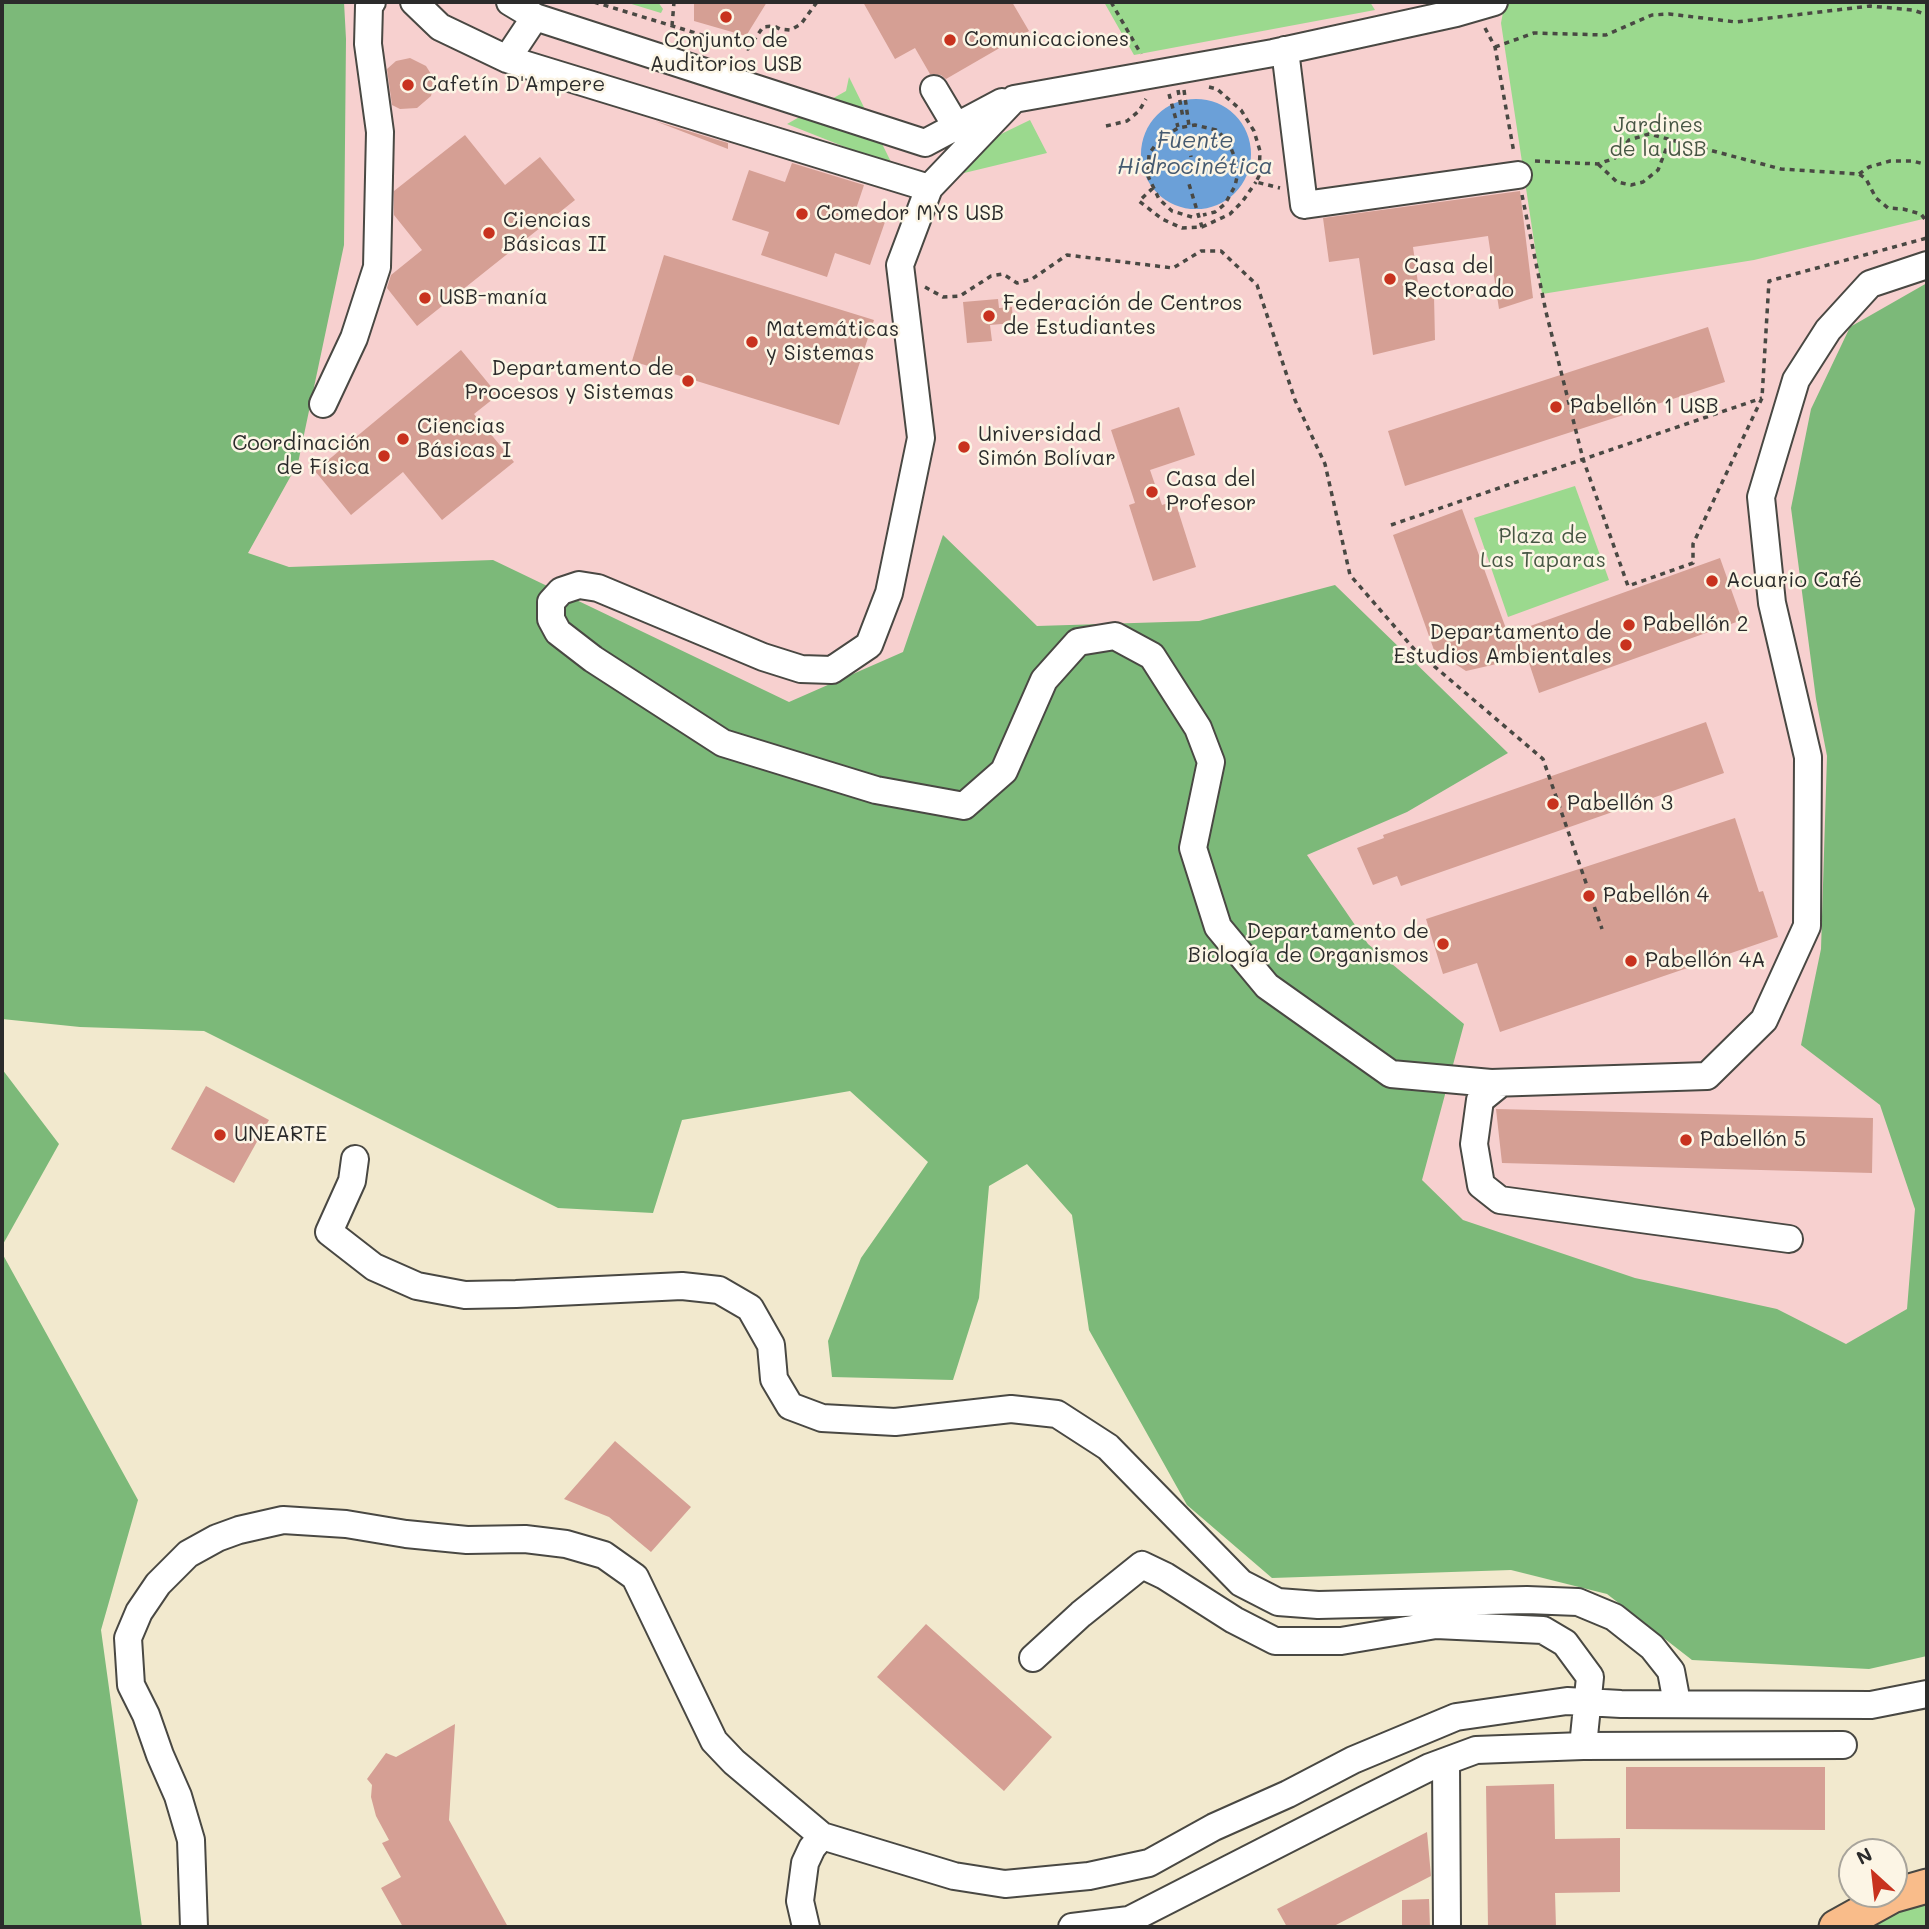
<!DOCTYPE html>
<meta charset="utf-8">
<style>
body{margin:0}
#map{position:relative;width:1929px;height:1929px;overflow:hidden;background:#f2e9ce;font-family:Mali,sans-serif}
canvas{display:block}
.frame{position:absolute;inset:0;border:4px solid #2b2b2b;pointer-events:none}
.north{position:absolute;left:1838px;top:1838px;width:70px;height:70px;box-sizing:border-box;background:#fcf5e5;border:2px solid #a8a49b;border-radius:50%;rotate:333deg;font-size:19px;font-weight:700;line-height:28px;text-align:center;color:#2b2b2b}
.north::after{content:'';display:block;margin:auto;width:24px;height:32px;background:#c8321e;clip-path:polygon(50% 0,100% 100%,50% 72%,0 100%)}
</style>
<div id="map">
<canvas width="1929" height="1929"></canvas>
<div class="frame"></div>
<div class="north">N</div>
</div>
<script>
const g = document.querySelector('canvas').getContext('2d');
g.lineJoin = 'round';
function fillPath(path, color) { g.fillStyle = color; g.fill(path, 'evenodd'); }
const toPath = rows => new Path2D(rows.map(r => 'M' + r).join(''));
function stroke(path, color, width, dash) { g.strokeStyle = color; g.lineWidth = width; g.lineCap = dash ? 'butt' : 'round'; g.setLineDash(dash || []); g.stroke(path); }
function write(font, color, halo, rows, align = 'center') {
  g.font = font + ' Mali,sans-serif'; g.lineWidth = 5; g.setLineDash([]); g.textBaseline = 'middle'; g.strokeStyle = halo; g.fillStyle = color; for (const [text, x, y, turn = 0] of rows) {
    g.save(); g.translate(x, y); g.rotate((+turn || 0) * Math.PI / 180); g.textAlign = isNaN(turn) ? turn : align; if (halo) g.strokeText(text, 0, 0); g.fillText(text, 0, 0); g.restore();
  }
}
fillPath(toPath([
 [2,2,1927,2,1927,1544,1154,1116,445,1025]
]), '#f7d0cf');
fillPath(toPath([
 [625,2,658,2,663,9,661,13],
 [1104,2,1370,2,1375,10,1134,55],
 [1505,2,1927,2,1927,218,1754,260,1542,294,1501,23],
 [849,77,893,166,787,124,846,91],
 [1030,120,1047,153,960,174,933,167],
 [1575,486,1609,580,1508,617,1474,518],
 [1927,1902,1927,1927,1859,1927,1902,1906]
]), '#9bd98e');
fillPath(toPath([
 [2,2,344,2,346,39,344,245,298,463,248,553,289,567,493,560,789,702,903,652,943,535,1037,626,1199,621,1335,585,1508,753,1407,812,1307,855,1368,944,1464,1024,1422,1180,1463,1220,1635,1278,1777,1309,1846,1344,1907,1309,1915,1209,1880,1105,1801,1045,1821,949,1827,756,1816,699,1791,508,1811,409,1850,327,1927,283,1927,1656,1869,1669,1692,1660,1607,1594,1511,1570,1272,1578,1187,1505,1089,1330,1072,1215,1027,1164,989,1186,979,1298,953,1380,832,1377,828,1341,861,1258,928,1162,850,1091,682,1120,653,1213,558,1208,204,1031,80,1027,2,1019],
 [2,1069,59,1144,2,1246],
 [2,1253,138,1500,101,1630,142,1927,2,1927]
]), '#7cb979');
fillPath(toPath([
 '1141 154a55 55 0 1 1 110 0a55 55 0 1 1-110 0Z'
]), '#6ba0d8');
fillPath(toPath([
 [694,2,767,2,746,36,694,21],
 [863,2,1012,2,1029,31,946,79,941,75,930,74,915,48,895,59],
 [410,58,426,66,431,74,433,88,431,96,417,108,400,109,392,105,387,69,396,61],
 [655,121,728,143,728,149],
 [465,135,505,185,540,157,575,200,417,326,387,288,391,275,422,250,394,215,394,191],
 [792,163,864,185,856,209,886,219,870,265,835,253,827,277,761,255,769,232,732,220,749,170,785,182],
 [1520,191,1533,298,1499,309,1488,236,1413,247,1420,298,1434,296,1435,340,1373,355,1359,258,1329,262,1323,218],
 [664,255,874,320,839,425,632,361],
 [998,299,999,308,1012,307,1013,323,990,325,992,341,967,343,963,302],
 [1708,327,1725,382,1405,486,1388,431],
 [461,350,498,395,474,414,514,462,442,520,403,472,351,515,315,471],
 [1179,407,1195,455,1150,470,1162,505,1175,501,1196,567,1153,581,1129,505,1135,503,1111,430],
 [1462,509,1508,634,1720,558,1742,620,1539,693,1527,657,1466,671,1434,650,1393,535],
 [1706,722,1724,773,1401,886,1397,876,1373,885,1357,848,1384,838,1383,835],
 [1735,818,1759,892,1763,891,1778,937,1500,1032,1477,963,1443,974,1426,919],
 [206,1086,269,1120,234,1183,171,1149],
 [1496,1109,1873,1118,1872,1173,1502,1163],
 [615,1441,691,1507,651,1552,609,1517,564,1499],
 [926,1624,1052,1737,1004,1791,877,1677],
 [455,1724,449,1820,508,1927,403,1927,381,1888,401,1877,382,1843,389,1840,376,1816,371,1797,372,1785,367,1779,386,1753,396,1757],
 [1626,1767,1825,1767,1825,1830,1626,1829],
 [1554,1784,1555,1839,1620,1838,1620,1892,1555,1893,1556,1927,1488,1927,1486,1786],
 [1427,1832,1431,1876,1332,1927,1287,1927,1277,1909],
 [1429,1899,1430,1927,1402,1927,1402,1900]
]), '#d59f94');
const minor = toPath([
 [414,2,440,27,507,59,929,188,1014,99,1273,53,1456,13,1494,2],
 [510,2,535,17,925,143,1002,102],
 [1285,50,1304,205,1518,175],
 [507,59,535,17],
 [934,89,956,126],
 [929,188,900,265,921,438,889,593,869,645,832,670,801,669,763,657,598,588,579,585,561,591,551,602,551,619,558,632,593,659,723,743,876,790,964,806,1004,771,1044,680,1078,642,1115,636,1152,656,1198,728,1211,762,1193,848,1218,927,1267,986,1391,1074,1491,1083,1707,1076,1764,1020,1807,926,1808,757,1772,603,1761,497,1796,380,1828,330,1870,284,1927,265],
 [323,404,354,338,377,267,380,132,368,44,369,6,372,2],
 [1501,1083,1480,1100,1474,1144,1481,1185,1500,1200,1789,1239],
 [355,1159,352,1181,329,1232,374,1267,417,1286,465,1295,516,1294,682,1286,719,1290,750,1308,771,1345,774,1379,790,1406,822,1418,895,1422,1011,1409,1057,1414,1108,1447,1241,1583,1278,1602,1318,1605,1527,1600,1578,1602,1614,1617,1652,1647,1671,1671,1677,1703],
 [1033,1658,1081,1614,1142,1565,1165,1576,1234,1620,1275,1641,1341,1641,1436,1625,1543,1630,1565,1643,1590,1677,1583,1746,1476,1750,1430,1767,1364,1800,1129,1920,1072,1927],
 [1583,1746,1843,1745],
 [1446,1762,1447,1927],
 [194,1927,191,1840,178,1796,160,1755,146,1715,131,1685,128,1638,139,1612,158,1584,188,1554,217,1538,239,1530,283,1520,346,1524,406,1534,467,1540,525,1539,566,1544,604,1555,635,1577,714,1741,734,1762,822,1836,954,1876,1005,1884,1089,1876,1149,1863,1214,1827,1288,1794,1353,1760,1456,1717,1567,1701,1621,1704,1871,1705,1927,1694],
 [806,1927,800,1901,805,1863,812,1848,822,1836]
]);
const major = toPath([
 [1836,1927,1892,1896,1927,1886]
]);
stroke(minor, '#494843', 30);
stroke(major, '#494843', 37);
stroke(toPath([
 [594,2,748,49,763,27,774,26,780,29,790,30,794,28,801,24,817,2],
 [1111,2,1141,54],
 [672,26,674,2],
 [1485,28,1495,47,1514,153],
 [1495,47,1534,33,1606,35,1652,15,1669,14,1736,22,1870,6,1913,10,1927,15],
 [1209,87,1217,89,1241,110,1254,131,1260,151,1259,176,1256,182,1280,188],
 [1178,90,1183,118],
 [1184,90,1189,126],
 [1169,94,1178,127],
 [1106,126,1127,121,1139,111,1146,99],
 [1187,136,1191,157],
 [1535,161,1598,164,1615,158,1629,140,1649,134,1781,169,1859,174,1866,179,1876,198,1888,208,1903,209,1921,214,1927,222],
 [1598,164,1617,182,1631,185,1643,182,1658,170,1670,139],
 [1859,174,1869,167,1890,161,1913,161,1927,165],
 [1153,188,1139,201,1162,219,1182,228,1202,227,1189,184],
 [1522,195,1546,312,1583,459,1628,586,1693,563,1693,544,1762,398,1769,281,1927,238],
 [1192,217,1172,211,1159,199,1148,176,1149,154,1159,140,1178,128,1195,125,1216,130,1228,141,1235,158,1238,172,1235,186,1225,204,1215,212,1203,215],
 [1202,227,1230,214,1242,202,1256,182],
 [925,287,943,297,960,296,991,276,1003,274,1017,283,1032,279,1067,255,1173,268,1201,251,1221,251,1257,285,1295,400,1325,464,1350,575,1414,649,1543,759,1602,929],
 [1391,525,1762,398]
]), '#494843', 3.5, [5, 5]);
stroke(minor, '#fff', 26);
stroke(major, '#f9bc8a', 33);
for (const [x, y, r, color] of [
 [726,17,7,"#c8321e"],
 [950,40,7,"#c8321e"],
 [408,85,7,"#c8321e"],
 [802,214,7,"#c8321e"],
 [489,233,7,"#c8321e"],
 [1390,279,7,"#c8321e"],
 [425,298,7,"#c8321e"],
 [989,316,7,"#c8321e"],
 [752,342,7,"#c8321e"],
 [688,381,7,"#c8321e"],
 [1556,407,7,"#c8321e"],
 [403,439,7,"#c8321e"],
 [964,447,7,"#c8321e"],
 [384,456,7,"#c8321e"],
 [1152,492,7,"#c8321e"],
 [1712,581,7,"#c8321e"],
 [1629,625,7,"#c8321e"],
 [1626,645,7,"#c8321e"],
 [1553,804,7,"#c8321e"],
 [1589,896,7,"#c8321e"],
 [1443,944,7,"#c8321e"],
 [1631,961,7,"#c8321e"],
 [220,1135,7,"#c8321e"],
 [1686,1140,7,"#c8321e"]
]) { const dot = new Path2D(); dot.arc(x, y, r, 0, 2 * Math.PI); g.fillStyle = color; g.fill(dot); stroke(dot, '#fcf5e5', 2.5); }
write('21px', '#2b2b2b', '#fcf5e5', [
 ["Comunicaciones",964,40],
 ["Conjunto de",726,41,"center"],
 ["Auditorios USB",726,65,"center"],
 ["Cafetín D'Ampere",422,85],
 ["Comedor MYS USB",816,214],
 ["Ciencias",503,221],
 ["Básicas II",503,245],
 ["Casa del",1404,267],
 ["Rectorado",1404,291],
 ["USB-manía",439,298],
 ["Federación de Centros",1003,304],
 ["de Estudiantes",1003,328],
 ["Matemáticas",766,330],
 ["y Sistemas",766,354],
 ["Departamento de",674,369,"right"],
 ["Procesos y Sistemas",674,393,"right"],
 ["Pabellón 1 USB",1570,407],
 ["Ciencias",417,427],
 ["Básicas I",417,451],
 ["Universidad",978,435],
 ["Simón Bolívar",978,459],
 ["Coordinación",370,444,"right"],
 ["de Física",370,468,"right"],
 ["Casa del",1166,480],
 ["Profesor",1166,504],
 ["Acuario Café",1726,581],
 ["Pabellón 2",1643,625],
 ["Departamento de",1612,633,"right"],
 ["Estudios Ambientales",1612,657,"right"],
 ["Pabellón 3",1567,804],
 ["Pabellón 4",1603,896],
 ["Departamento de",1429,932,"right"],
 ["Biología de Organismos",1429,956,"right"],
 ["Pabellón 4A",1645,961],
 ["UNEARTE",234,1135],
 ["Pabellón 5",1700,1140]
], 'left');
write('21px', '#475644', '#fcf5e5', [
 ["Jardines",1658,126],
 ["de la USB",1658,150],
 ["Plaza de",1543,537],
 ["Las Taparas",1543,561]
]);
write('italic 23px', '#455a70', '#fcf5e5', [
 ["Fuente",1195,141],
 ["Hidrocinética",1195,167]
]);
</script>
